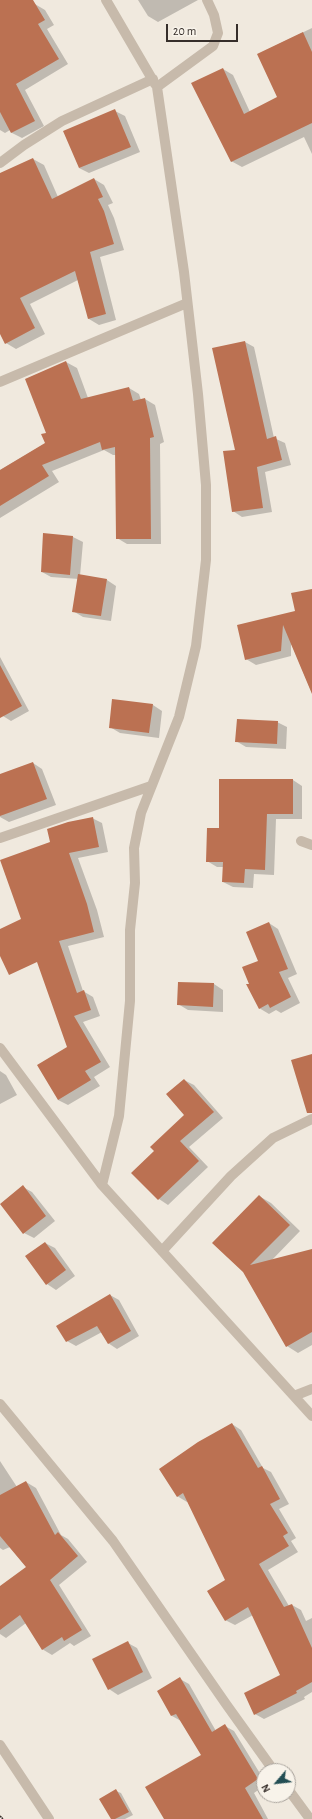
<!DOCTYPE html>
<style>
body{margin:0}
#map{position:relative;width:312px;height:1819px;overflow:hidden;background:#f0e9de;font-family:"Alegreya Sans",sans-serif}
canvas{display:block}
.north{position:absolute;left:256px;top:1763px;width:40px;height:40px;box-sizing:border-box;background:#f8f3ea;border:1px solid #aaa49d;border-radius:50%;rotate:242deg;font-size:11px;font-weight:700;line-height:16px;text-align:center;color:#362e2a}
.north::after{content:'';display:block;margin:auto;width:14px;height:18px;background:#234e54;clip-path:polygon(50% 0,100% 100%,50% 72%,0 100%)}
.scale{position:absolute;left:166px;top:24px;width:72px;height:18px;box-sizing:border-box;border:2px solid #362e2a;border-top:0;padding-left:5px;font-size:12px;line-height:14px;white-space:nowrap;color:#362e2a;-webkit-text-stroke:3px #f8f3ea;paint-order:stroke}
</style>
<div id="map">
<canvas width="312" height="1819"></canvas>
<div class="north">N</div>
<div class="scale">20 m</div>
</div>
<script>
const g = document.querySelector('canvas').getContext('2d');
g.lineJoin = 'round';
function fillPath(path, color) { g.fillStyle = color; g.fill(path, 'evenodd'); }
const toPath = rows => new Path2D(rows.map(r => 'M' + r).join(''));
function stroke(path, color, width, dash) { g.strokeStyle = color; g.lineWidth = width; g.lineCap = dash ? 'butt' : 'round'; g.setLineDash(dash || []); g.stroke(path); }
fillPath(toPath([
 [0,0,28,0,45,10,54,25,47,29,68,64,25,90,44,126,22,138,12,133,10,130,5,133,0,130],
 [138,0,198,0,158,22,148,16],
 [312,28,312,154,304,137,242,167,231,161,223,69,233,75,250,112,279,98,258,54],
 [115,111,125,116,140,152,89,173,79,168],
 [33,159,44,165,58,197,94,179,104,185,113,203,108,205,114,218,124,250,100,257,116,320,99,325,89,319,78,280,30,304,45,334,16,349,6,343,0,332,0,175],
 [245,342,254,347,274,438,285,443,291,465,265,472,272,512,242,517,233,511,236,450],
 [66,362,77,368,88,398,129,388,139,394,141,400,145,399,155,405,164,442,160,444,161,544,127,544,117,538,116,455,113,455,104,450,52,471,59,482,0,518,0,470,46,443,47,433,26,379],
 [44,534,73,537,83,542,80,576,107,580,116,586,111,621,83,617,73,611,79,579,51,577,42,572],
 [312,590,312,693,291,643,291,656,256,665,246,659,296,611],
 [0,657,29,711,11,721,3,716,0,710],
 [153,705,162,711,159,738,120,733,110,727],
 [277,722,287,727,286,749,246,747,236,741],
 [33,763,42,769,56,805,9,822,0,817,0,775],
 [293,780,302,786,302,819,276,819,274,875,254,874,253,888,233,887,223,882,224,867,217,867,207,861,220,829],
 [92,818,102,823,108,852,78,858,97,910,104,937,68,946,83,991,93,997,100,1016,83,1022,110,1067,94,1077,100,1086,68,1105,58,1100,68,1048,47,985,51,842],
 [269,923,278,929,297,974,288,978,300,1003,281,1013,276,1010,269,1014,259,1008,251,986,259,961],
 [214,984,223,990,223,1012,188,1010,178,1004],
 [0,1071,6,1075,17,1095,0,1104],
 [184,1080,194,1085,223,1118,189,1147,208,1167,168,1205,159,1199,133,1173,155,1151,185,1115],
 [23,1187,32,1192,55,1221,34,1238,24,1233],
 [259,1196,271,1203,300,1231,271,1261,312,1250,312,1345,298,1353,287,1346,244,1272],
 [45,1243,55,1248,75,1276,56,1290,47,1284],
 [110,1295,119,1300,139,1336,117,1349,108,1343,102,1332,76,1346,67,1341],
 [232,1424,241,1430,263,1468,271,1472,289,1504,279,1509,296,1538,291,1541,298,1552,268,1570,289,1606,292,1605,301,1610,306,1621,312,1618,312,1692,304,1697,305,1699,264,1719,255,1714,281,1676,253,1615,235,1625,225,1620,227,1581,188,1501,187,1502,177,1496],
 [0,1461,17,1487,26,1482,36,1488,61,1535,68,1539,87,1562,59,1585,91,1636,74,1646,70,1643,52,1655,42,1649,26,1623,6,1638,0,1634,0,1587,27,1568,10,1547,3,1550,0,1548],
 [128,1643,137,1648,152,1678,118,1695,109,1689],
 [180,1679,189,1684,216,1731,225,1726,234,1731,264,1780,264,1786,254,1793,268,1819,165,1819,202,1755,181,1721,172,1716],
 [116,1791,121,1793,133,1815,125,1819,112,1819]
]), '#0003');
fillPath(toPath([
 [0,0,33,0,45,20,38,24,59,59,16,84,35,121,11,133,0,112],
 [303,32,312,52,312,123,231,162,191,83,223,68,244,114,277,97,257,54],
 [115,109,131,147,79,168,63,131],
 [33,158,52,199,94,178,103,197,98,199,104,211,114,244,90,252,106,314,88,319,75,271,20,298,35,328,5,344,0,334,0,173],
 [245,341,267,439,276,436,282,460,257,467,263,508,232,512,223,451,235,450,212,348],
 [66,361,81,399,129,387,133,401,145,398,154,437,150,438,151,539,116,539,115,447,102,450,100,442,42,465,49,476,0,506,0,470,45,443,41,434,46,433,25,379],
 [43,533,73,536,70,575,41,572],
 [78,574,107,579,101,616,72,612],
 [312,589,312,694,283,625,281,651,245,660,237,625,295,611,291,593],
 [0,665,22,706,0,718],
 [112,699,153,704,149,733,109,728],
 [237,719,278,721,277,744,235,742],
 [33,762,47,799,0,816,0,774],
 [219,779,293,779,293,814,267,814,265,870,245,869,244,883,222,882,223,862,206,862,207,828,219,828],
 [93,817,99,847,69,853,87,904,94,932,59,941,77,993,84,990,91,1010,74,1016,101,1062,85,1071,91,1080,58,1100,37,1065,67,1047,37,962,9,975,0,956,0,929,21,919,0,860,50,842,47,829,68,822],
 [269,922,288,969,279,972,291,997,270,1008,268,1004,259,1009,246,984,249,984,242,967,258,961,246,932],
 [178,982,214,983,213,1007,177,1005],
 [312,1054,312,1113,307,1113,291,1060],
 [184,1079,214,1112,180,1141,199,1161,158,1200,131,1173,154,1151,150,1147,184,1115,166,1094],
 [23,1185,46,1216,23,1234,0,1204],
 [259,1195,290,1225,250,1265,312,1249,312,1332,286,1347,243,1272,212,1243],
 [45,1242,66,1270,46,1285,25,1256],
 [110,1294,131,1331,108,1344,97,1326,66,1342,56,1326],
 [232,1423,258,1468,262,1466,280,1499,270,1504,288,1533,283,1536,289,1546,259,1564,284,1607,292,1604,312,1648,312,1682,296,1691,297,1693,254,1715,244,1693,280,1675,248,1607,225,1621,207,1591,225,1580,183,1493,177,1497,159,1469,198,1442],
 [26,1481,55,1535,58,1532,78,1556,50,1580,82,1630,64,1641,62,1637,42,1650,20,1615,0,1630,0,1586,26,1567,0,1536,0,1495],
 [128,1641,143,1672,108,1690,92,1659],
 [180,1677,212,1732,225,1724,258,1779,245,1788,263,1819,164,1819,145,1787,201,1755,176,1714,171,1716,157,1691],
 [116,1789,129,1812,115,1819,111,1819,99,1799]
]), '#bb7152');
stroke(toPath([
 [106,0,155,84],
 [0,163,24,145,62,121,153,79],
 [0,382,187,303],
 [0,838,151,786],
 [301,841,312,845],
 [0,1048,102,1185,312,1416],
 [102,1185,119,1116,130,1001,130,930,135,883,134,848,141,813,179,717,196,646,206,560,206,485,198,394,184,272,157,87,213,46,218,33,214,15,207,0],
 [162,1251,231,1176,273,1138,312,1119],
 [294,1396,312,1389],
 [0,1404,113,1541,226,1704,274,1771],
 [0,1745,49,1819],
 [288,1789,310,1819]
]), '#c7baab', 10);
const rail = toPath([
 [0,1818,1,1819]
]);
stroke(rail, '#362e2a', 4.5);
stroke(rail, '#f8f3ea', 3, [9]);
</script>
